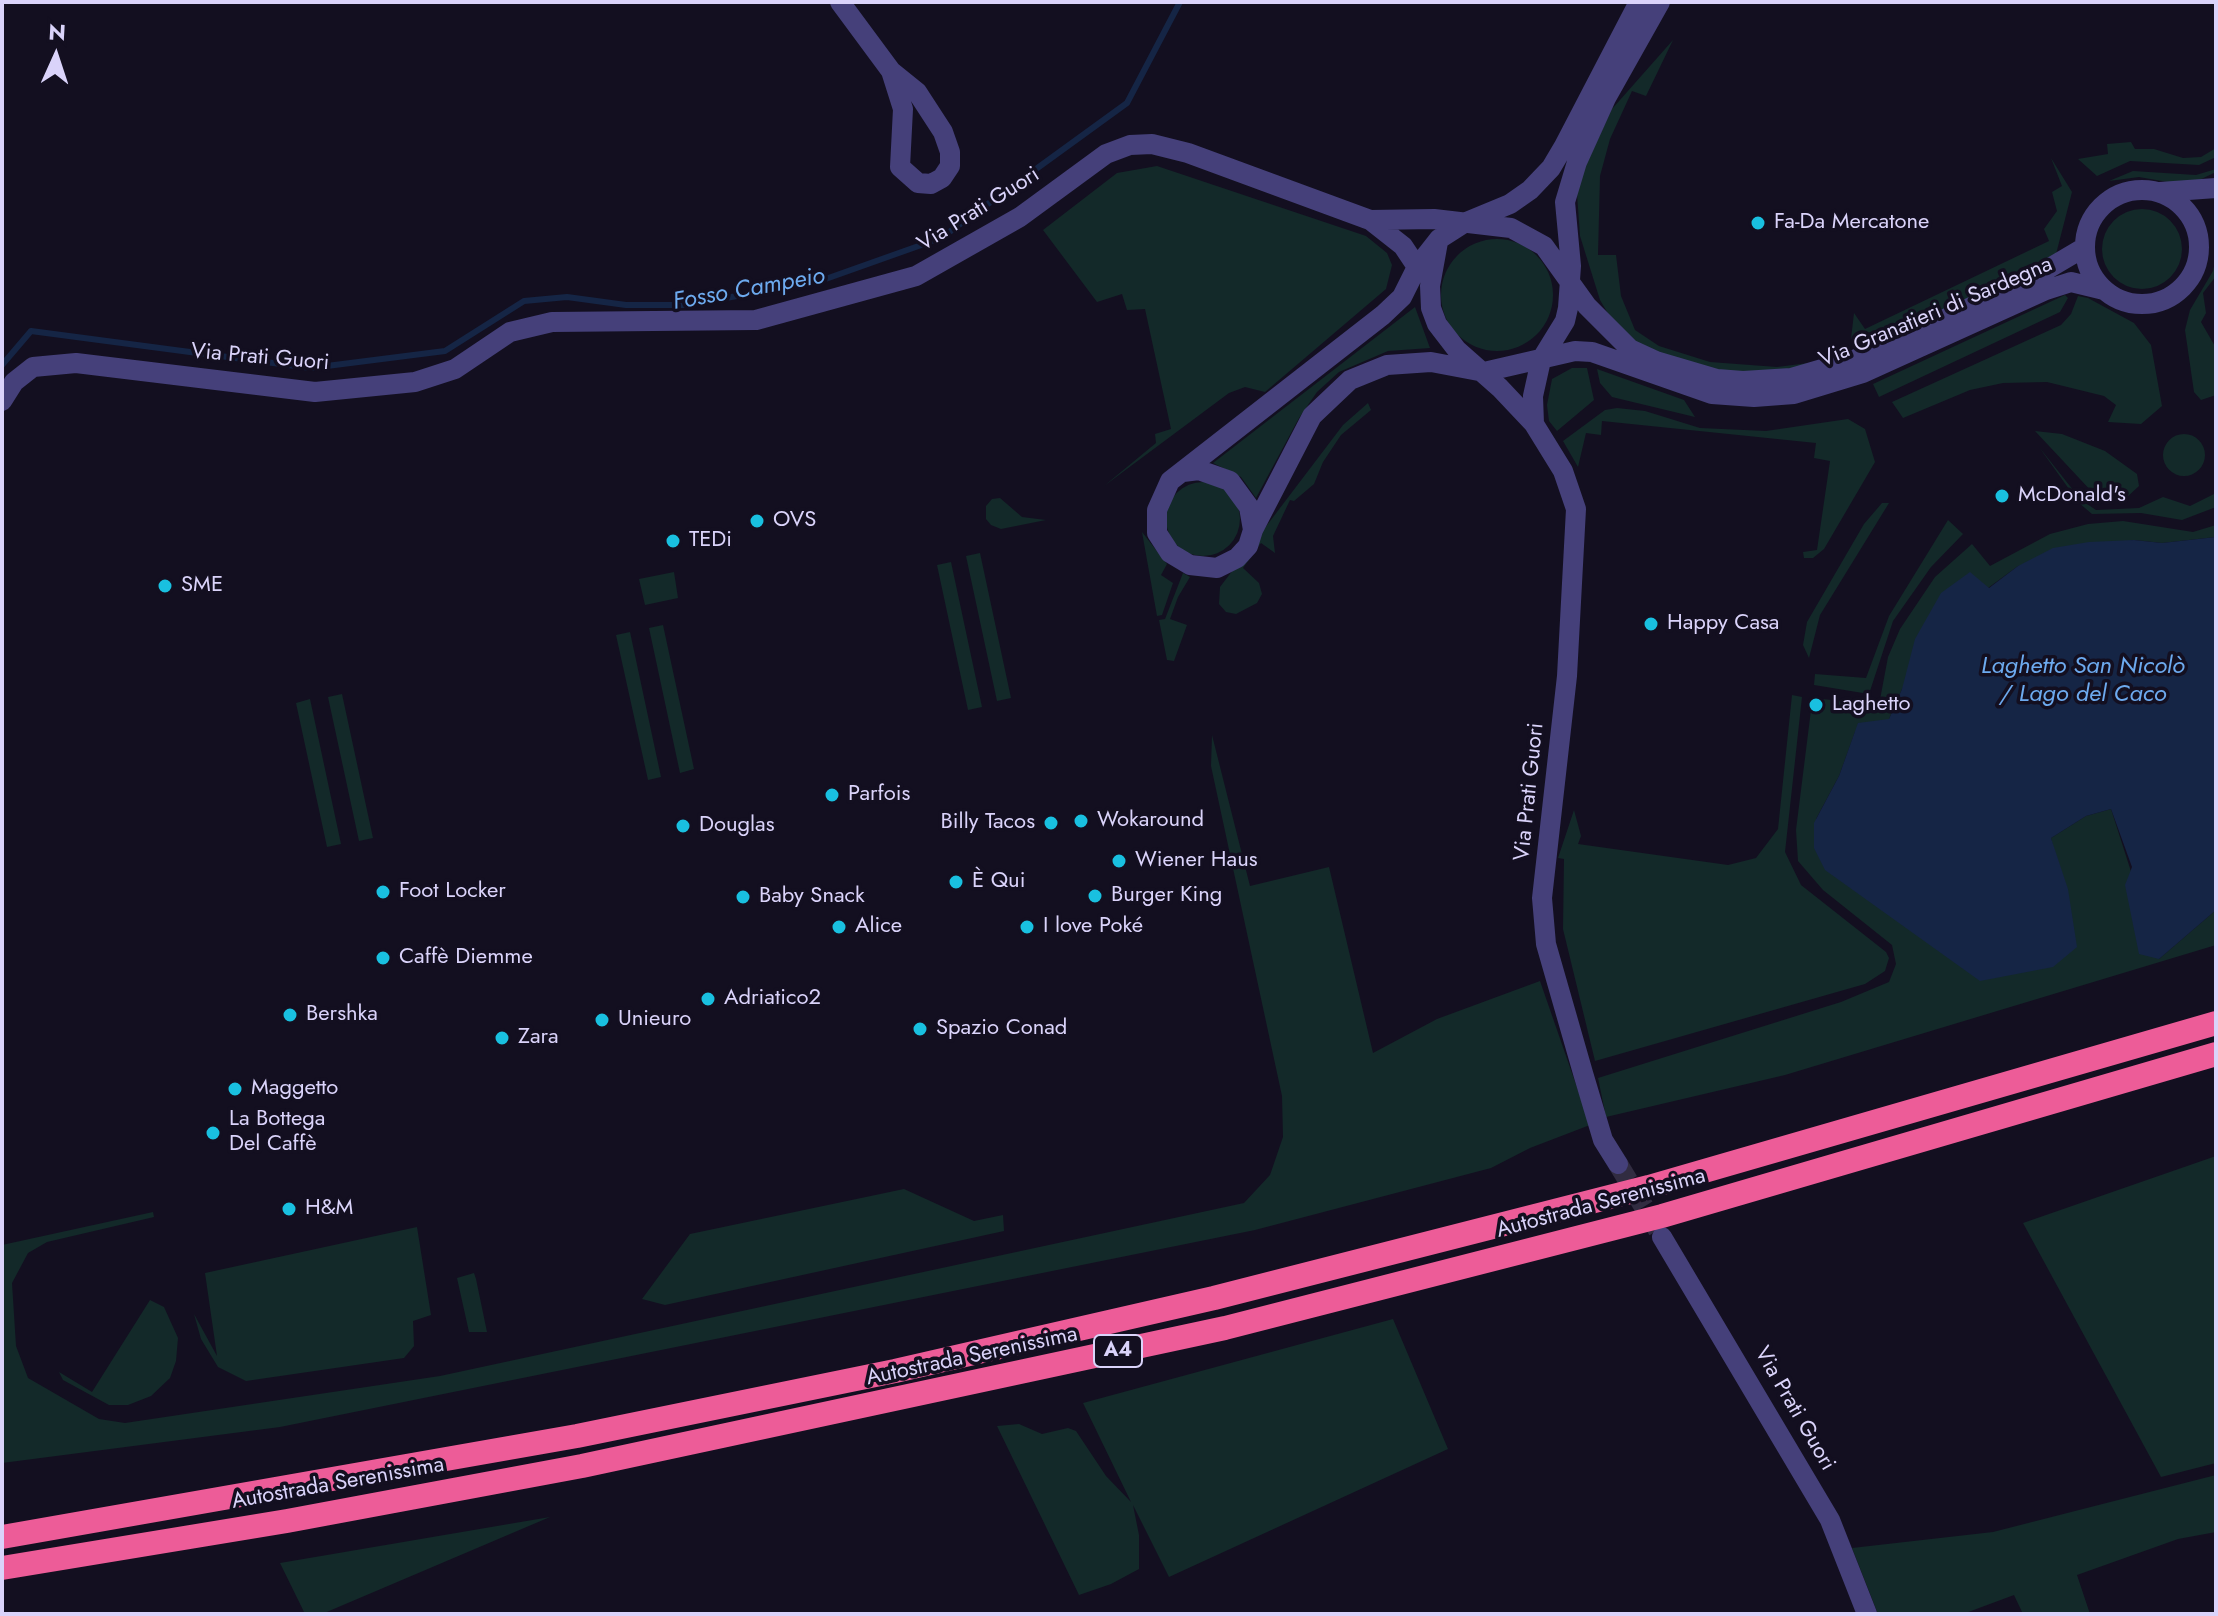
<!DOCTYPE html>
<meta charset="utf-8">
<style>
body{margin:0}
#map{position:relative;width:2218px;height:1616px;overflow:hidden;background:#130f20;font-family:Jost,sans-serif}
canvas{display:block}
.frame{position:absolute;inset:0;border:4px solid #dad3fa;pointer-events:none}
.north{position:absolute;left:16px;top:16px;width:80px;height:80px;-webkit-text-stroke:6px #130f20;paint-order:stroke;rotate:3deg;font-size:22px;font-weight:700;line-height:32px;text-align:center;color:#dad3fa}
.north::after{content:'';display:block;margin:auto;width:28px;height:36px;background:#dad3fa;clip-path:polygon(50% 0,100% 100%,50% 72%,0 100%)}
</style>
<div id="map">
<canvas width="2218" height="1616"></canvas>
<div class="frame"></div>
<div class="north">N</div>
</div>
<script>
const g = document.querySelector('canvas').getContext('2d');
g.lineJoin = 'round';
function fillPath(path, color) { g.fillStyle = color; g.fill(path, 'evenodd'); }
const toPath = rows => new Path2D(rows.map(r => 'M' + r).join(''));
function stroke(path, color, width, dash) { g.strokeStyle = color; g.lineWidth = width; g.lineCap = dash ? 'butt' : 'round'; g.setLineDash(dash || []); g.stroke(path); }
function write(font, color, halo, rows, align = 'center') {
  g.font = font + ' Jost,sans-serif'; g.lineWidth = 7; g.setLineDash([]); g.textBaseline = 'middle'; g.strokeStyle = halo; g.fillStyle = color; for (const [text, x, y, turn = 0] of rows) {
    g.save(); g.translate(x, y); g.rotate((+turn || 0) * Math.PI / 180); g.textAlign = isNaN(turn) ? turn : align; if (halo) g.strokeText(text, 0, 0); g.fillText(text, 0, 0); g.restore();
  }
}
fillPath(toPath([
 [1673,40,1646,96,1632,91,1610,139,1600,176,1598,255,1616,255,1621,296,1635,330,1659,346,1710,362,1777,367,1832,360,1803,368,1727,373,1687,365,1636,343,1613,322,1600,300,1580,236,1577,194,1582,172,1612,109],
 [2131,142,2135,149,2154,149,2183,158,2201,157,2216,148,2216,157,2199,165,2130,161,2097,176,2078,159,2108,154,2107,144],
 [2051,158,2072,192,2055,258,1941,313,1851,339,1854,313,1865,329,2049,241,2044,229,2057,211,2052,192,2062,186],
 [1157,166,1366,236,1387,253,1392,265,1386,289,1265,392,1245,387,1229,393,1104,486,1156,443,1155,434,1171,429,1145,309,1127,310,1122,294,1097,302,1043,230,1117,173],
 [2216,169,2216,172,2193,183,2179,184,2139,177,2109,181,2133,171,2196,175],
 '2102 249a40 40 0 1 1 80 0a40 40 0 1 1-80 0Z',
 '1441 295a56 56 0 1 1 112 0a56 56 0 1 1-112 0Z',
 [2216,257,2216,276,2203,293,2206,313,2201,322,2216,348,2216,395,2201,400,2194,392,2185,330,2190,310,2213,271],
 [2065,295,2068,298,2060,312,1879,397,1873,384],
 [2078,296,2088,298,2134,323,2151,345,2162,406,2141,424,2108,422,2116,405,2104,396,2047,382,2003,383,1970,390,1903,418,1892,402,2061,325,2071,314],
 [1415,307,1430,348,1388,351,1339,372,1317,392,1299,418,1256,498,1241,477,1213,463],
 [1572,368,1587,368,1594,400,1557,431,1549,421,1547,405,1552,379],
 [1597,369,1684,400,1695,417,1612,397,1600,383],
 [1368,403,1371,410,1341,435,1323,462,1314,484,1294,501,1290,500,1273,536,1275,553,1261,543,1243,568,1259,583,1262,594,1257,603,1236,614,1226,612,1219,604,1220,587,1343,425],
 [1617,408,1645,411,1700,428,1766,431,1848,419,1865,429,1875,462,1824,549,1813,558,1804,558,1803,552,1817,550,1830,461,1814,458,1816,443,1602,421,1601,435,1586,433,1578,467,1563,441,1605,410],
 [2035,431,2062,434,2105,451,2137,474,2139,486,2126,498,2105,498,2094,494],
 '2163 455a21 21 0 1 1 42 0a21 21 0 1 1-42 0Z',
 [2039,447,2081,500,2096,510,2139,508,2163,497,2190,506,2216,493,2216,507,2182,520,2141,513,2092,514,2079,503],
 '1166 519a37 37 0 1 1 74 0a37 37 0 1 1-74 0Z',
 [1000,498,1022,517,1046,520,1001,529,991,525,986,519,986,506,992,499],
 [1882,503,1889,503,1820,615,1809,658,1803,645,1807,622,1864,524],
 [1948,520,1963,534,1931,567,1893,621,1869,694,1814,685,1815,674,1866,678,1889,616],
 [2123,521,2193,532,2216,525,2216,537,2162,543,2134,540,2018,566,1988,588,1902,689,1889,719,1892,729,1855,732,1839,776,1816,819,2056,859,2051,838,2086,816,2111,809,2159,959,2216,910,2216,945,1785,1075,1606,1117,1598,1078,1841,1002,1889,982,1896,964,1892,945,1823,890,1798,861,1796,830,1811,710,1820,711,1822,699,1879,705,1888,657,1900,629,1935,577,1972,544,1990,566,2050,534,2088,524],
 [1142,532,1167,564,1161,575,1173,583,1162,615,1157,616],
 [980,553,1011,698,997,701,966,556],
 [951,562,982,707,968,710,937,565],
 [674,572,678,598,645,605,639,579],
 [1183,573,1190,577,1178,597,1170,619,1187,625,1174,661,1167,660,1159,620,1165,619],
 [663,625,694,769,680,773,649,628],
 [630,632,661,777,648,780,616,635],
 [342,694,373,838,359,841,328,697],
 [1792,695,1802,697,1785,852,1801,885,1886,952,1889,958,1885,971,1865,984,1595,1061,1563,929,1564,859,1558,858,1574,810,1581,836,1578,844,1728,865,1756,858,1778,829],
 [310,699,341,844,327,847,296,703],
 [1212,735,1250,886,1329,867,1373,1053,1437,1019,1540,981,1590,1125,1530,1148,1491,1168,1255,1230,280,1427,2,1463,2,1245,153,1212,154,1217,47,1242,28,1253,12,1283,16,1346,28,1378,99,1419,125,1423,440,1376,1244,1203,1270,1175,1283,1137,1282,1096,1211,766],
 [2216,1156,2216,1463,2161,1477,2023,1223],
 [904,1189,974,1221,1003,1215,1004,1231,665,1305,642,1299,690,1234],
 [417,1227,431,1315,413,1321,414,1346,404,1358,246,1381,218,1367,201,1339,194,1314,217,1356,205,1273],
 [474,1273,476,1279,487,1332,469,1332,457,1278],
 [150,1300,164,1307,178,1338,176,1361,170,1378,151,1396,128,1405,109,1405,63,1380,59,1372,92,1392],
 [1393,1319,1448,1449,1169,1577,1133,1505,1139,1535,1139,1569,1111,1584,1079,1595,997,1426,1019,1424,1042,1434,1068,1428,1076,1431,1106,1476,1131,1502,1083,1403],
 [2216,1475,2216,1532,2178,1539,2077,1575,2090,1614,2023,1614,2014,1595,1963,1614,1878,1614,1852,1548,1993,1532],
 [550,1517,322,1614,305,1614,280,1563]
]), '#132929');
fillPath(toPath([
 [2216,537,2216,910,2159,959,2139,954,2125,885,2132,867,2111,809,2086,816,2051,838,2068,889,2077,947,2053,967,1980,981,1825,870,1814,848,1814,823,1839,776,1858,723,1889,719,1902,689,1915,639,1941,593,1970,572,1989,588,2018,566,2053,548,2089,542,2134,540,2162,543]
]), '#152545');
stroke(toPath([
 [2,365,31,331,311,368,445,351,524,301,567,297,626,305,687,305,820,281,941,238,1127,103,1180,2]
]), '#152545', 6);
stroke(toPath([
 [1618,1164,1658,1230]
]), '#312c41', 20, [20, 10]);
stroke(toPath([
 [840,2,891,71,917,92,943,132,950,152,950,166,942,178,931,184,918,183,900,167,903,109,891,71],
 [1639,2,1564,146,1551,168,1530,190,1510,204,1464,223,1439,239,1417,267,1402,297,1383,315,1170,481,1157,510,1157,533,1170,553,1190,565,1217,568,1237,558,1248,546,1253,530,1312,416,1350,380,1387,365,1431,362,1484,372,1575,351,1592,352,1712,394,1754,397,1794,394,1863,373,2046,290,2071,282,2104,290],
 '2085 247a57 57 0 1 1 114 0a57 57 0 1 1-114 0Z',
 [2160,192,2216,188],
 [1370,220,1403,246,1417,267],
 [1438,242,1430,286,1431,308,1437,324,1457,350,1500,388,1534,424,1563,471,1576,509,1567,676,1542,898,1546,944,1583,1073,1603,1140,1618,1164],
 [2,401,14,382,33,367,76,363,315,392,415,382,455,369,510,332,552,322,756,320,916,276,1020,217,1106,154,1130,145,1152,144,1188,153,1370,220,1434,219,1511,228,1544,246,1587,306,1630,349,1656,361,1717,379,1743,381,1791,378,1856,359,2024,283,2085,247],
 [1534,424,1533,396,1541,360,1565,321,1568,308,1571,266,1565,202,1577,162,1606,98,1660,2],
 [1183,472,1199,470,1230,481,1249,507,1253,530],
 [1662,1237,1830,1520,1867,1614]
]), '#45407a', 20);
stroke(toPath([
 [2,1537,577,1436,895,1371,1214,1298,1649,1187,2216,1023],
 [2,1568,287,1521,582,1466,1225,1328,1662,1216,2216,1054]
]), '#ed5c98', 24);
for (const [x, y, r, color] of [
 [1758,223,8,"#19c0e0"],
 [2002,496,8,"#19c0e0"],
 [757,521,8,"#19c0e0"],
 [673,541,8,"#19c0e0"],
 [165,586,8,"#19c0e0"],
 [1651,624,8,"#19c0e0"],
 [1816,705,8,"#19c0e0"],
 [832,795,8,"#19c0e0"],
 [1081,821,8,"#19c0e0"],
 [1051,823,8,"#19c0e0"],
 [683,826,8,"#19c0e0"],
 [1119,861,8,"#19c0e0"],
 [956,882,8,"#19c0e0"],
 [383,892,8,"#19c0e0"],
 [1095,896,8,"#19c0e0"],
 [743,897,8,"#19c0e0"],
 [839,927,8,"#19c0e0"],
 [1027,927,8,"#19c0e0"],
 [383,958,8,"#19c0e0"],
 [708,999,8,"#19c0e0"],
 [290,1015,8,"#19c0e0"],
 [602,1020,8,"#19c0e0"],
 [920,1029,8,"#19c0e0"],
 [502,1038,8,"#19c0e0"],
 [235,1089,8,"#19c0e0"],
 [213,1133,8,"#19c0e0"],
 [289,1209,8,"#19c0e0"]
]) { const dot = new Path2D(); dot.arc(x, y, r, 0, 2 * Math.PI); g.fillStyle = color; g.fill(dot); stroke(dot, '#130f20', 3); }
for (const [x, y, w] of [
 [1118,1351,48]
]) { const box = new Path2D(); box.roundRect(x - w / 2, y - 16, w, 32, 6); g.fillStyle = '#130f20'; g.fill(box); stroke(box, '#dad3fa', 2); }
write('bold 20px', '#dad3fa', null, [
 ["A4",1118,1351]
]);
write('22px', '#dad3fa', '#130f20', [
 ["Via Prati Guori",979,210,-32],
 ["Via Granatieri di Sardegna",1936,313,-23],
 ["Via Prati Guori",260,358,5],
 ["Via Prati Guori",1530,792,-84],
 ["Autostrada Serenissima",1601,1204,-15],
 ["Autostrada Serenissima",972,1357,-12],
 ["Via Prati Guori",1794,1409,60],
 ["Autostrada Serenissima",338,1484,-10]
]);
write('22px', '#dad3fa', '#130f20', [
 ["Fa-Da Mercatone",1774,223],
 ["McDonald's",2018,496],
 ["OVS",773,521],
 ["TEDi",689,541],
 ["SME",181,586],
 ["Happy Casa",1667,624],
 ["Laghetto",1832,705],
 ["Parfois",848,795],
 ["Wokaround",1097,821],
 ["Billy Tacos",1035,823,"right"],
 ["Douglas",699,826],
 ["Wiener Haus",1135,861],
 ["È Qui",972,882],
 ["Foot Locker",399,892],
 ["Burger King",1111,896],
 ["Baby Snack",759,897],
 ["Alice",855,927],
 ["I love Poké",1043,927],
 ["Caffè Diemme",399,958],
 ["Adriatico2",724,999],
 ["Bershka",306,1015],
 ["Unieuro",618,1020],
 ["Spazio Conad",936,1029],
 ["Zara",518,1038],
 ["Maggetto",251,1089],
 ["La Bottega",229,1120],
 ["Del Caffè",229,1145],
 ["H&M",305,1209]
], 'left');
write('italic 24px', '#6daaef', '#130f20', [
 ["Fosso Campeio",749,290,-10],
 ["Laghetto San Nicolò",2083,667],
 ["/ Lago del Caco",2083,695]
]);
</script>
